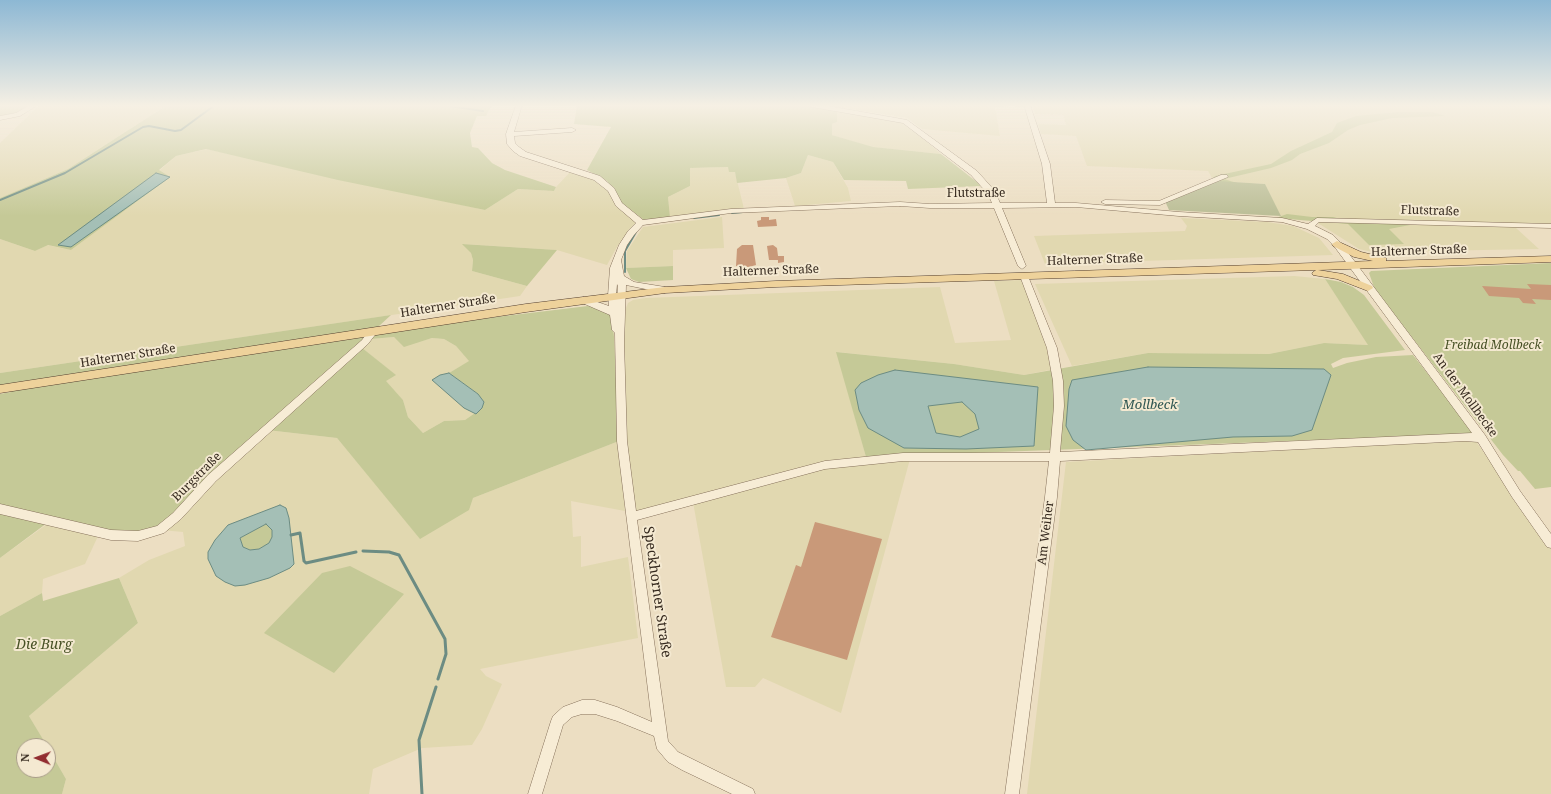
<!DOCTYPE html>
<meta charset="utf-8">
<style>
body{margin:0}
#map{position:relative;width:1551px;height:794px;overflow:hidden;background:#ecdec2;font-family:"Noto Serif",serif}
canvas{display:block}
.north{position:absolute;left:16px;top:738px;width:40px;height:40px;box-sizing:border-box;background:#f4e9d1;border:1px solid #a89c89;border-radius:50%;rotate:271deg;font-size:11px;font-weight:700;line-height:16px;text-align:center;color:#35291e}
.north::after{content:'';display:block;margin:auto;width:14px;height:18px;background:#922d30;clip-path:polygon(50% 0,100% 100%,50% 72%,0 100%)}
</style>
<div id="map">
<canvas width="1551" height="794"></canvas>
<div class="north">N</div>
</div>
<script>
const g = document.querySelector('canvas').getContext('2d');
g.lineJoin = 'round';
function fillPath(path, color) { g.fillStyle = color; g.fill(path, 'evenodd'); }
const toPath = rows => new Path2D(rows.map(r => 'M' + r).join(''));
function stroke(path, color, width, dash) { g.strokeStyle = color; g.lineWidth = width; g.lineCap = dash ? 'butt' : 'round'; g.setLineDash(dash || []); g.stroke(path); }
function write(font, color, halo, rows, align = 'center') {
  g.font = font + ' "Noto Serif",serif'; g.lineWidth = 4; g.setLineDash([]); g.textBaseline = 'middle'; g.strokeStyle = halo; g.fillStyle = color; for (const [text, x, y, turn = 0] of rows) {
    g.save(); g.translate(x, y); g.rotate((+turn || 0) * Math.PI / 180); g.textAlign = isNaN(turn) ? turn : align; if (halo) g.strokeText(text, 0, 0); g.fillText(text, 0, 0); g.restore();
  }
}
fillPath(toPath([
 [39,105,167,105,68,169,0,198,0,143],
 [824,105,1024,105,1025,107,995,106,1000,136,922,129,907,118],
 [1032,105,1551,105,1551,228,1516,228,1539,249,1372,252,1359,249,1321,225,1303,217,1281,216,1264,184,1218,181,1212,178,1208,171,1087,166,1076,136,1041,134,1038,124,1066,125,1063,115,1035,114],
 [837,110,903,121,941,154,870,147,832,135,832,124,837,122],
 [207,149,485,210,518,189,554,191,556,187,572,170,596,178,639,223,618,245,607,265,557,250,463,244,471,253,473,260,472,271,527,286,520,296,0,373,0,239,35,251,47,245,71,250,169,177,159,171,176,156],
 [808,155,833,162,848,188,851,201,795,206,786,178,801,173],
 [728,167,735,172,744,209,670,217,668,197,690,186,690,168],
 [722,217,724,248,673,250,673,266,626,268,627,251,643,227],
 [1181,218,1267,222,1293,226,1319,238,1333,255,1045,264,1034,236,1185,231,1187,226],
 [1294,276,1325,279,1369,345,1324,343,1269,354,1148,353,1072,366,1035,284],
 [1023,280,1050,353,1054,369,1024,375,954,364,837,352,866,457,639,512,635,511,626,435,622,354,626,308,628,303,633,300,646,298,940,287,955,343,1011,340,994,281],
 [394,337,400,341,418,342,432,338,444,339,456,346,470,361,449,373,482,408,465,420,444,421,423,433,408,417,403,400,385,381,395,375,361,347,371,339],
 [267,430,337,438,420,538,473,498,619,441,625,511,571,501,573,537,581,536,581,567,628,557,638,638,480,669,486,676,502,684,482,729,472,745,422,748,373,769,369,794,62,794,66,779,29,716,138,623,119,578,149,560,185,546,183,532,161,530],
 [1475,440,1551,548,1551,794,1027,794,1066,462],
 [910,459,841,713,763,678,755,687,726,687,693,502,830,466],
 [50,522,99,534,85,564,43,579,42,593,0,616,0,558]
]), '#e1d8b0');
fillPath(toPath([
 [0,105,32,105,24,111,0,117],
 [167,105,492,105,486,116,477,116,470,133,472,147,478,148,492,163,505,170,556,187,554,191,518,189,485,210,338,180,206,149,176,156,159,170,170,177,71,250,48,245,35,251,0,239,0,198,68,169],
 [577,105,802,105,837,110,837,122,832,124,832,135,873,147,941,154,982,186,908,189,906,181,844,180,833,162,808,155,801,173,786,178,737,183,735,172,729,172,728,167,690,168,690,186,668,197,670,217,644,220,619,201,607,181,587,170,611,127,574,124],
 [1398,112,1433,112,1445,116,1392,118,1360,125,1348,130,1329,143,1300,154,1292,160,1271,168,1224,179,1243,185,1206,186,1215,176,1271,164,1291,151,1332,132,1337,123,1356,116],
 [1287,214,1312,217,1333,217,1349,221,1408,223,1410,225,1389,229,1404,244,1369,245,1348,224,1276,218],
 [462,244,557,250,527,286,472,271,473,260,471,253],
 [1551,263,1551,487,1535,489,1520,471,1518,471,1503,455,1421,349,1375,290,1369,273,1371,271],
 [673,266,673,280,639,282,631,279,626,268],
 [1325,279,1341,282,1353,287,1364,295,1405,350,1343,358,1331,364,1333,368,1347,363,1376,357,1413,355,1475,434,866,457,836,352,954,364,1024,375,1148,353,1269,354,1324,343,1368,345],
 [588,306,605,310,612,316,614,337,619,441,473,498,469,510,420,539,337,438,267,430,361,347,396,375,386,381,403,400,408,417,423,433,444,421,465,420,482,408,478,394,449,373,469,361,456,346,444,339,432,338,404,347,394,337,371,339,380,331],
 [391,315,159,529,126,535,0,508,0,394,11,392,17,384,0,386,0,373],
 [0,512,47,523,0,558],
 [266,524,272,530,272,537,269,543,259,549,250,550,243,547,240,538],
 [350,566,404,594,334,673,264,633,322,573],
 [119,578,138,623,29,716,47,746,24,746,24,770,48,770,48,748,66,779,62,794,0,794,0,616,42,593,43,601]
]), '#c5c997');
fillPath(toPath([
 [1218,181,1265,184,1281,216,1169,210,1165,201]
]), '#bbbe96');
const water = toPath([
 [156,173,170,177,71,247,58,245,156,173],
 [1148,367,1324,369,1331,375,1312,430,1292,436,1233,437,1086,450,1073,440,1066,426,1069,389,1072,380,1148,367],
 [895,370,1038,387,1034,446,966,449,904,448,868,428,859,410,855,390,861,383,878,375,895,370],
 [962,402,975,414,979,429,960,437,936,433,928,406,962,402],
 [449,373,478,394,484,402,482,408,476,414,464,408,432,380,440,375,449,373],
 [280,505,286,508,289,518,294,564,290,568,269,578,245,585,235,586,225,582,216,576,208,559,208,552,215,540,228,525,280,505],
 [266,524,272,530,272,537,269,543,259,549,250,550,243,547,240,538,266,524]
]);
fillPath(water, '#a4bfb6');
stroke(water, '#6c8c83', 1);
stroke(toPath([
 [443,105,483,111],
 [1030,105,1031,107],
 [0,200,65,173,143,127,149,126,175,131,181,130,215,105],
 [732,213,743,212],
 [694,218,719,215],
 [625,272,625,251,636,232]
]), '#6c8c83', 2);
stroke(toPath([
 [291,535,300,533,304,561,306,563,356,552],
 [363,551,389,552,399,555,445,639,446,654,438,679],
 [422,794,419,740,436,687]
]), '#6c8c83', 3);
fillPath(toPath([
 [761,217,769,217,769,220,776,219,777,226,758,227,757,221,761,220],
 [742,245,753,245,756,265,749,267,736,266,737,249],
 [773,245,777,248,778,256,784,256,784,262,778,263,778,260,769,260,767,246],
 [1527,284,1551,285,1551,300,1532,299,1536,304,1523,303,1519,298,1489,296,1482,286,1531,289],
 [815,522,882,539,847,660,771,637,796,565,801,567]
]), '#c99979');
const minor = toPath([
 [30,105,38,105,20,116,0,120,0,116,16,113,30,105],
 [516,105,522,105,514,132,572,128,576,130,572,132,514,136,515,143,519,147,526,152,600,176,614,188,622,203,643,220,731,209,900,202,930,204,992,203,988,194,971,175,903,123,812,107,809,105,823,105,907,120,977,171,995,191,1000,203,1047,203,1042,164,1024,105,1030,105,1050,164,1055,203,1076,203,1179,212,1282,218,1308,224,1317,218,1551,224,1551,228,1319,222,1315,226,1333,235,1340,242,1485,435,1520,491,1551,534,1551,548,1547,547,1512,497,1478,442,1465,441,1060,461,1057,497,1019,794,1005,794,1045,497,1049,461,903,461,825,469,637,520,668,741,678,752,753,789,755,794,732,794,682,770,668,762,657,749,654,736,617,721,595,714,582,714,572,717,563,725,542,794,528,794,551,721,553,716,563,707,582,700,595,700,617,707,652,722,617,441,615,333,612,330,610,315,580,302,579,300,583,297,609,306,608,296,610,268,619,245,628,231,636,223,616,206,608,191,594,180,520,156,513,151,507,144,506,134,516,105],
 [900,206,930,208,994,208,1018,266,1022,269,1026,266,1002,208,1076,207,1179,216,1282,222,1307,229,1327,239,1334,246,1472,433,1060,452,1064,406,1063,381,1057,348,1028,276,1024,273,1020,276,1047,348,1053,381,1054,406,1050,453,903,453,825,461,636,511,627,441,624,343,626,285,665,293,669,290,665,287,634,282,624,276,621,260,627,245,634,235,643,225,731,213,900,206],
 [617,284,618,286,617,299,616,296,617,284],
 [1221,175,1227,175,1228,177,1160,205,1105,204,1101,202,1105,200,1159,201,1221,175],
 [373,328,378,331,368,344,216,481,181,519,164,533,138,541,111,540,0,514,0,504,111,530,138,531,157,526,173,513,208,475,362,340,370,329,373,328]
]);
const major = toPath([
 [1337,241,1361,252,1386,258,1386,261,1551,256,1551,262,1318,270,1343,274,1372,286,1373,288,1368,291,1337,279,1313,275,1312,273,1316,270,776,287,665,293,526,312,0,393,0,385,526,304,665,287,776,281,1373,261,1354,257,1333,246,1332,244,1337,241]
]);
stroke(minor, '#85705a', 1);
stroke(major, '#533e2e', 1);
fillPath(minor, '#f7ecd5');
fillPath(major, '#eed29b');
const sky = g.createLinearGradient(0, 0, 0, 216);
sky.addColorStop(0, '#8db8d4');
sky.addColorStop(0.49, '#f6f0e4');
sky.addColorStop(1, '#f6f0e400');
g.fillStyle = sky;
g.fillRect(0, 0, 1551, 216);
write('12px', '#35291e', '#f4e9d1', [
 ["Flutstraße",976,194],
 ["Flutstraße",1430,211,2],
 ["Halterner Straße",1419,251,-2],
 ["Halterner Straße",1095,260,-2],
 ["Halterner Straße",771,271,-2],
 ["Halterner Straße",448,306,-9],
 ["Halterner Straße",128,356,-9],
 ["An der Mollbecke",1465,395,54],
 ["Burgstraße",197,477,-45],
 ["Am Weiher",1046,533,-83]
]);
write('italic 12px', '#475125', '#f4e9d1', [
 ["Freibad Mollbeck",1493,346]
]);
write('italic 13px', '#2d5551', '#f4e9d1', [
 ["Mollbeck",1150,405]
]);
write('14px', '#35291e', '#f4e9d1', [
 ["Speckhorner Straße",657,592,82]
]);
write('italic 14px', '#475125', '#f4e9d1', [
 ["Die Burg",44,645]
]);
</script>
